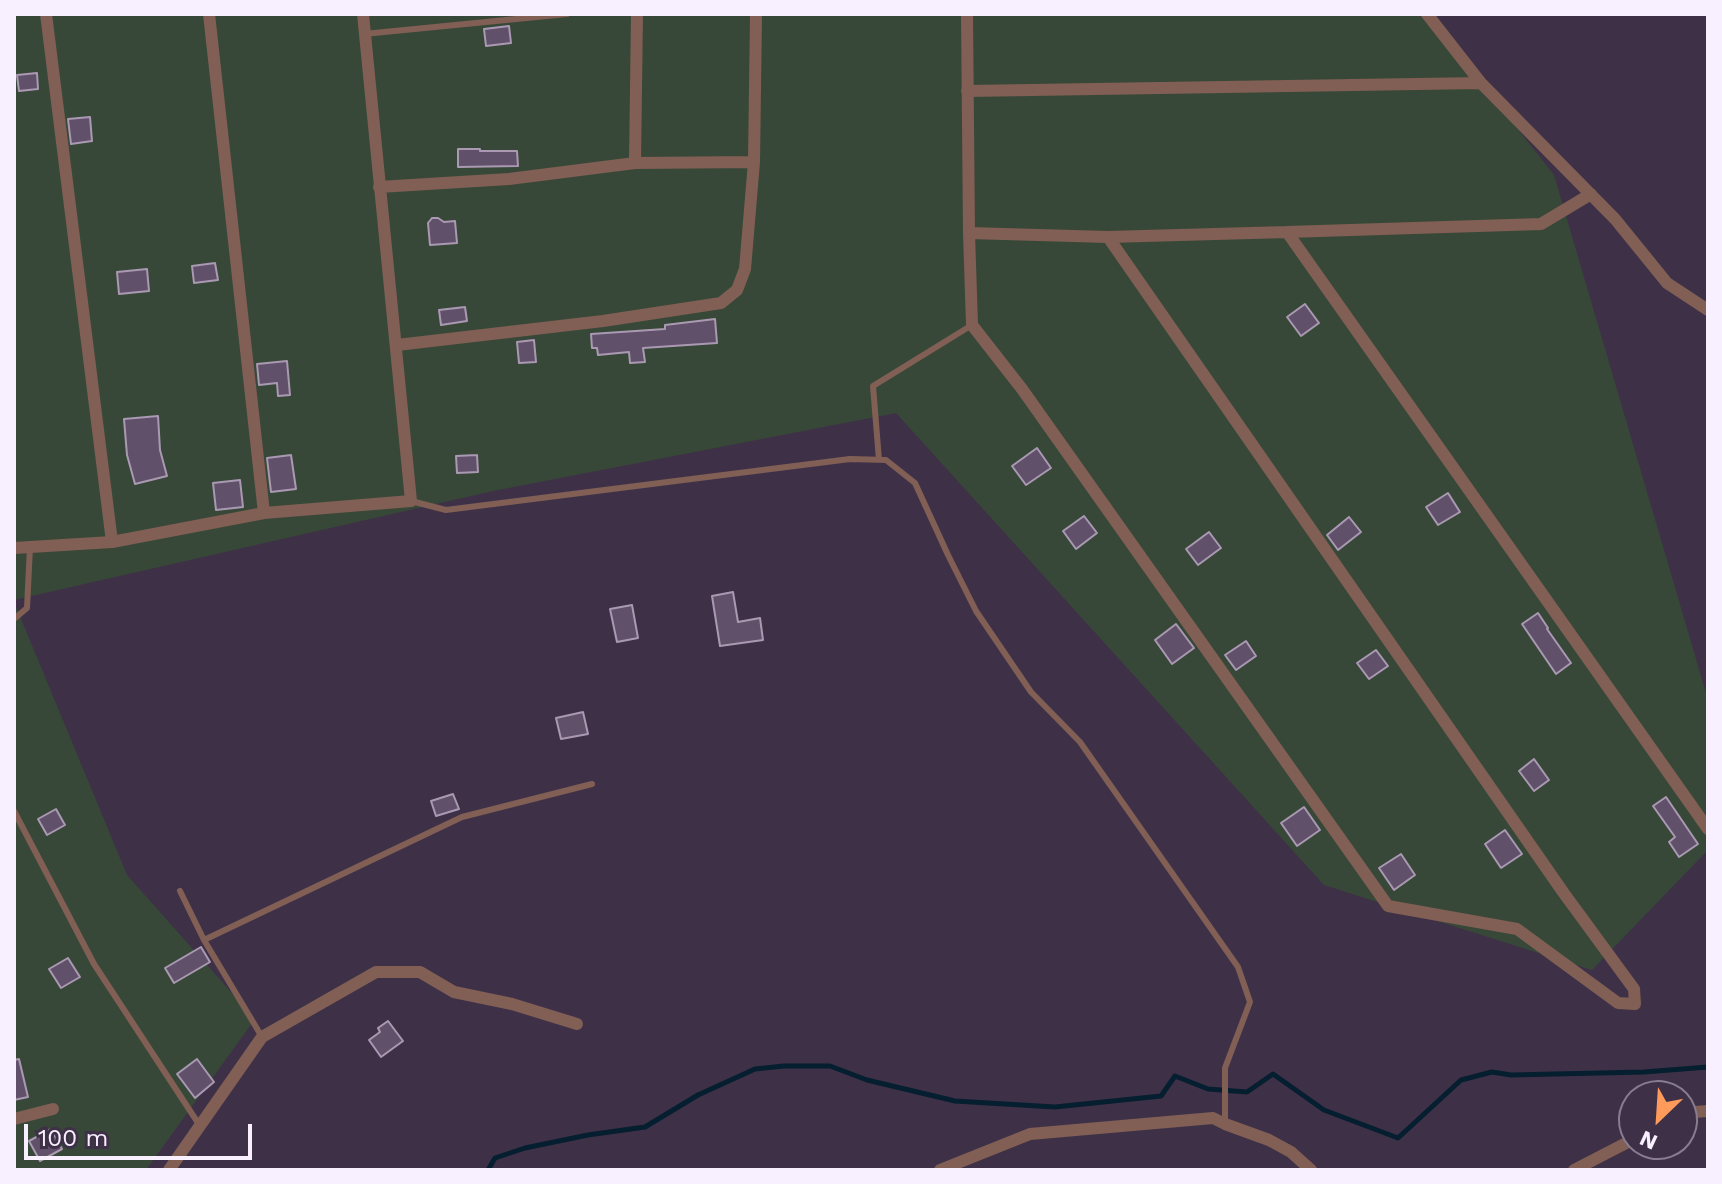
<!DOCTYPE html>
<style>
body{margin:0}
#map{position:relative;width:1722px;height:1184px;overflow:hidden;background:#3e3147;font-family:"Work Sans",sans-serif}
canvas{display:block}
.frame{position:absolute;inset:0;border:16px solid #f8f0fe;pointer-events:none}
.north{position:absolute;left:1618px;top:1080px;width:80px;height:80px;box-sizing:border-box;background:#3e3147;border:2px solid #887d90;border-radius:50%;rotate:205deg;font-size:22px;font-weight:700;line-height:32px;text-align:center;color:#f8f0fe}
.north::after{content:'';display:block;margin:auto;width:28px;height:36px;background:#ff9b5a;clip-path:polygon(50% 0,100% 100%,50% 72%,0 100%)}
.scale{position:absolute;left:24px;top:1124px;width:228px;height:36px;box-sizing:border-box;border:4px solid #f8f0fe;border-top:0;padding-left:10px;font-size:24px;line-height:28px;white-space:nowrap;color:#f8f0fe;-webkit-text-stroke:6px #3e3147;paint-order:stroke}
</style>
<div id="map">
<canvas width="1722" height="1184"></canvas>
<div class="frame"></div>
<div class="north">N</div>
<div class="scale">100 m</div>
</div>
<script>
const g = document.querySelector('canvas').getContext('2d');
g.lineJoin = 'round';
function fillPath(path, color) { g.fillStyle = color; g.fill(path, 'evenodd'); }
const toPath = rows => new Path2D(rows.map(r => 'M' + r).join(''));
function stroke(path, color, width, dash) { g.strokeStyle = color; g.lineWidth = width; g.lineCap = dash ? 'butt' : 'round'; g.setLineDash(dash || []); g.stroke(path); }
fillPath(toPath([
 [14,14,1427,14,1554,175,1708,700,1708,850,1592,970,1324,885,896,413,493,491,14,600],
 [14,602,127,875,255,1019,146,1170,14,1170]
]), '#384838');
stroke(toPath([
 [488,1170,495,1158,525,1148,588,1135,645,1127,698,1095,755,1069,784,1066,830,1066,867,1080,955,1101,1055,1107,1161,1096,1175,1076,1208,1089,1247,1092,1273,1074,1324,1110,1398,1138,1461,1080,1492,1072,1511,1075,1644,1072,1708,1067]
]), '#051f30', 5);
const building = toPath([
 [509,26,511,43,486,46,484,29,509,26],
 [37,73,38,89,19,91,17,75,37,73],
 [90,117,92,141,71,144,68,119,90,117],
 [458,149,480,149,480,151,517,151,518,166,458,167,458,149],
 [432,218,438,218,444,222,455,221,457,243,430,245,428,223,432,218],
 [215,263,218,280,194,283,192,266,215,263],
 [147,269,149,291,119,294,117,272,147,269],
 [1305,304,1319,323,1301,336,1287,317,1305,304],
 [465,307,467,321,441,325,439,310,465,307],
 [715,319,717,343,643,348,645,362,630,363,629,352,598,355,597,348,592,348,591,334,665,329,665,325,715,319],
 [534,340,536,362,519,363,517,342,534,340],
 [287,361,290,395,278,396,277,383,259,385,257,364,287,361],
 [158,416,160,450,167,476,135,484,127,455,124,419,158,416],
 [1037,448,1051,468,1026,485,1012,466,1037,448],
 [291,455,296,489,271,492,267,458,291,455],
 [477,455,478,472,457,473,456,456,477,455],
 [240,480,243,507,216,510,213,483,240,480],
 [1448,493,1460,512,1438,525,1426,507,1448,493],
 [1084,516,1097,533,1076,549,1063,531,1084,516],
 [1349,517,1361,532,1338,550,1327,535,1349,517],
 [1209,532,1221,548,1198,565,1186,549,1209,532],
 [733,592,738,622,760,618,763,640,720,646,712,596,733,592],
 [632,605,638,638,617,642,610,609,632,605],
 [1538,613,1548,628,1547,629,1571,663,1556,674,1522,624,1538,613],
 [1176,624,1194,648,1172,664,1155,640,1176,624],
 [1246,641,1256,656,1236,670,1225,655,1246,641],
 [1376,650,1388,666,1369,679,1357,663,1376,650],
 [583,712,588,734,561,739,556,718,583,712],
 [1534,759,1549,780,1534,791,1519,771,1534,759],
 [453,794,459,809,436,816,431,801,453,794],
 [1666,797,1698,844,1679,857,1669,842,1675,837,1653,806,1666,797],
 [1304,807,1320,830,1297,846,1281,823,1304,807],
 [56,809,65,825,47,835,38,819,56,809],
 [1505,830,1522,854,1501,868,1485,844,1505,830],
 [1401,854,1415,875,1394,890,1379,868,1401,854],
 [201,947,210,962,174,983,165,968,201,947],
 [68,958,80,977,61,988,49,969,68,958],
 [388,1021,403,1041,381,1057,369,1040,380,1032,378,1028,388,1021],
 [19,1059,28,1097,14,1100,14,1060,19,1059],
 [197,1059,214,1082,195,1098,177,1074,197,1059],
 [51,1129,62,1149,40,1161,29,1141,51,1129]
]);
fillPath(building, '#615069');
stroke(building, '#aa99b2', 2);
stroke(toPath([
 [364,34,567,14],
 [879,460,873,386,972,325],
 [411,501,446,510,850,459,886,460,915,483,948,555,976,611,1031,692,1080,742,1238,967,1250,1002,1225,1068,1225,1124],
 [14,619,27,608,30,547],
 [14,811,94,964,200,1126],
 [180,891,204,940,262,1037],
 [204,940,462,817,592,784]
]), '#815f55', 6);
stroke(toPath([
 [46,14,112,542],
 [209,14,264,513],
 [967,14,969,233,972,325,1022,389,1388,906,1517,929,1618,1003,1635,1004,1634,989,1563,892,1108,237,1287,232,1708,829],
 [1427,14,1481,83,1615,219,1667,283,1708,310],
 [967,91,1481,83],
 [635,163,637,14],
 [379,187,509,179,635,163,754,162],
 [1287,232,1541,224,1591,194],
 [969,233,1108,237],
 [397,345,603,321,721,303,737,290,745,269,754,162,756,14],
 [14,548,112,542,264,513,411,501,363,14],
 [1682,1113,1708,1111],
 [14,1119,53,1109],
 [169,1170,262,1037,376,972,420,972,454,992,512,1004,577,1024],
 [940,1170,1030,1134,1213,1118,1225,1124,1269,1140,1291,1152,1311,1170],
 [1574,1170,1634,1139]
]), '#815f55', 12);
</script>
